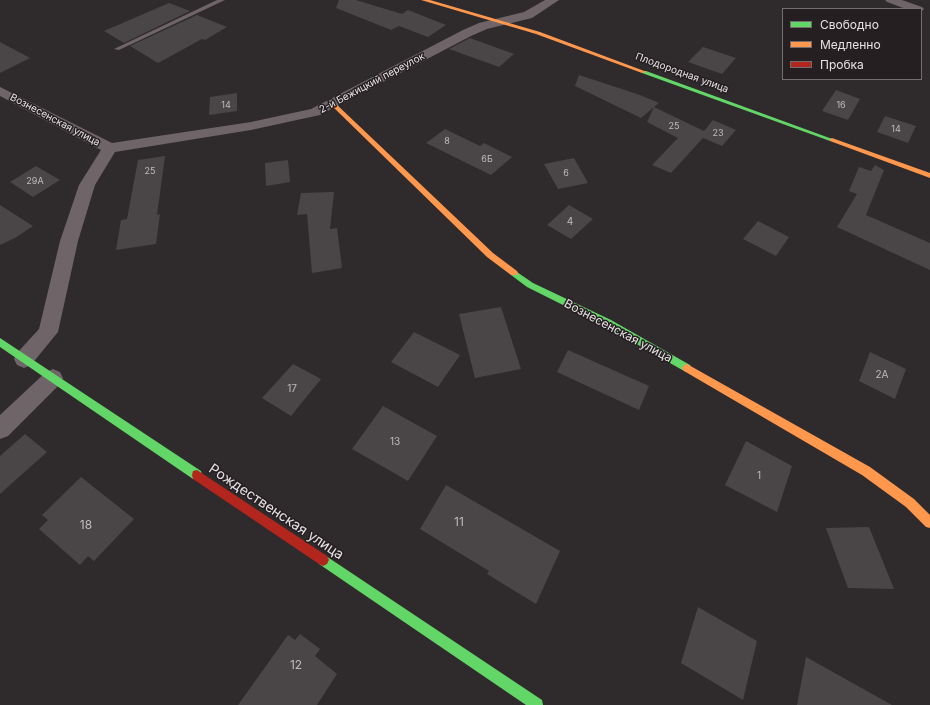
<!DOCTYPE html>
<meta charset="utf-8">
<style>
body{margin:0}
#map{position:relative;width:930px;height:705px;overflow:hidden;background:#2f2a2c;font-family:Inter,sans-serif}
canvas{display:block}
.legend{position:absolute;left:782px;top:8px;width:140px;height:72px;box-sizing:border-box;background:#261f22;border:1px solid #736d70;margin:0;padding:5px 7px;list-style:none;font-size:12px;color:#e6e2e4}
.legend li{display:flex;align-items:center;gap:8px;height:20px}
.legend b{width:20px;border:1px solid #736d70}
</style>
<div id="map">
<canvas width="930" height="705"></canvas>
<ul class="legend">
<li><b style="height:5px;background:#63d668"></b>Свободно</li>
<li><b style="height:5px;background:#ff974d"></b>Медленно</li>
<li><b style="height:5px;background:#b3261e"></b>Пробка</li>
</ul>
</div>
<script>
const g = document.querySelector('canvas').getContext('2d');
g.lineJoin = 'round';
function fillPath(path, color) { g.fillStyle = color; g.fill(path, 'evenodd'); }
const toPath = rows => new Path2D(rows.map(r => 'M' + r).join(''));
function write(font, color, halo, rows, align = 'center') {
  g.font = font + ' Inter,sans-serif'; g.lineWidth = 3; g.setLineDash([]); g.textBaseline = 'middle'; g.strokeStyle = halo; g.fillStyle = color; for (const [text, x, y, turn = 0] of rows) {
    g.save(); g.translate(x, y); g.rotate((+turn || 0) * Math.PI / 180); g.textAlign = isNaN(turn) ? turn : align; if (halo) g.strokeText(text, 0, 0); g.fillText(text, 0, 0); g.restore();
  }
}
fillPath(toPath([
 [339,0,356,0,402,14,408,10,446,25,428,37,399,26,391,30,336,8],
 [169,3,190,11,124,43,104,31],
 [197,15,227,27,205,40,202,39,158,63,130,46],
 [470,38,514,54,499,67,449,49],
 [0,42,30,58,0,73],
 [703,47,736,58,722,74,688,62],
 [579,75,640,95,659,103,654,107,704,131,713,120,736,130,722,146,703,138,671,173,652,165,678,138,647,122,654,107,641,118,575,86],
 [836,90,860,99,848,120,822,111],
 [237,93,237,111,209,115,210,97],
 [885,116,916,126,908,143,877,132],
 [445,129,480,146,484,143,512,157,491,175,426,143],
 [165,156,157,215,160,214,156,244,116,250,121,220,127,219,138,160],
 [574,158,588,183,558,189,544,164],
 [288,160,290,182,266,186,265,163],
 [875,165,884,170,866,215,930,243,930,270,837,227,857,194,849,191,859,167,871,171],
 [36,166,60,180,33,197,10,182],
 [334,192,330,229,337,228,342,268,312,273,307,214,297,215,301,193],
 [0,205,33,226,15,238,0,245],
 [569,205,593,219,571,239,547,225],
 [758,221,789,237,776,256,743,239],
 [501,307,521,369,475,378,459,314],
 [414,332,460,355,438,387,391,362],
 [568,350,649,386,639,410,557,372],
 [870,352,906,369,895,399,859,381],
 [293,364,321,379,291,416,262,398],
 [383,406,437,436,408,481,352,449],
 [25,434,47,452,0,494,0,456],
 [746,441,792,466,777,512,725,485],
 [81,477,134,519,94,561,88,556,80,565,39,529,48,520,42,515],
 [446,485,560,551,536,604,487,574,489,571,420,529],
 [869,527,894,589,848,588,826,528],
 [698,607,757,641,743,700,681,663],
 [300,634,320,649,315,656,337,674,317,705,238,705,288,635,295,640],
 [806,657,892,705,797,705]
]), '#4a4648');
fillPath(toPath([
 [217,0,225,0,119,50,114,49,217,0]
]), '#6f6468');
fillPath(toPath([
 [545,0,559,0,532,18,487,29,471,36,320,115,251,130,115,152,95,185,78,241,58,332,31,365,24,368,17,365,14,359,17,353,39,329,60,241,79,185,101,150,0,96,0,87,112,143,251,122,311,109,463,30,479,23,524,12,545,0],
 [885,0,902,0,922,7,924,9,921,12,921,9,906,9,887,2,885,0],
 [53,369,60,372,63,378,60,384,8,436,0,439,0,415,46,372,53,369]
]), '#6f6468');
fillPath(toPath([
 [642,71,646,71,835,140,834,141,830,141,642,73,642,71],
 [514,270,533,283,611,320,690,365,692,368,690,371,687,372,684,371,605,326,527,287,511,275,510,273,514,270],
 [0,338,201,471,202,475,201,479,197,480,193,479,0,347,0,338],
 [323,554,542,700,543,705,526,705,319,564,317,560,319,556,323,554]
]), '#63d668');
fillPath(toPath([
 [421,0,430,0,540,32,647,72,642,73,536,34,421,0],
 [331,103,335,103,493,253,517,271,518,273,517,275,511,275,487,257,331,105,331,103],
 [832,138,930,173,930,178,830,141,830,139,832,138],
 [687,364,870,467,914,499,930,515,930,528,926,527,906,507,862,475,684,371,682,368,684,365,687,364]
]), '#ff974d');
fillPath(toPath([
 [197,470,327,556,329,560,327,564,323,566,319,564,193,479,192,475,193,471,197,470]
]), '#b3261e');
write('9px', '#bfbbbd', null, [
 ["14",226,105],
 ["16",841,105],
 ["25",674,126],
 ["14",896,129],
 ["23",718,133],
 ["8",447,141],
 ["6Б",487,159],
 ["25",150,171],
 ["6",566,173],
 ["29А",35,181]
]);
write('10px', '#e6e2e4', '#261f22', [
 ["Плодородная улица",682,73,20],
 ["2-й Бежицкий переулок",372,83,-28],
 ["Вознесенская улица",55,120,28]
]);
write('10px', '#bfbbbd', null, [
 ["4",570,222],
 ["2А",882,375],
 ["17",292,389],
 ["13",395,442],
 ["1",759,476]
]);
write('12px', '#e6e2e4', '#261f22', [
 ["Вознесенская улица",618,331,28]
]);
write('12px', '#bfbbbd', null, [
 ["11",459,522],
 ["18",86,525],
 ["12",296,665]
]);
write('14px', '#e6e2e4', '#261f22', [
 ["Рождественская улица",276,512,34]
]);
</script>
